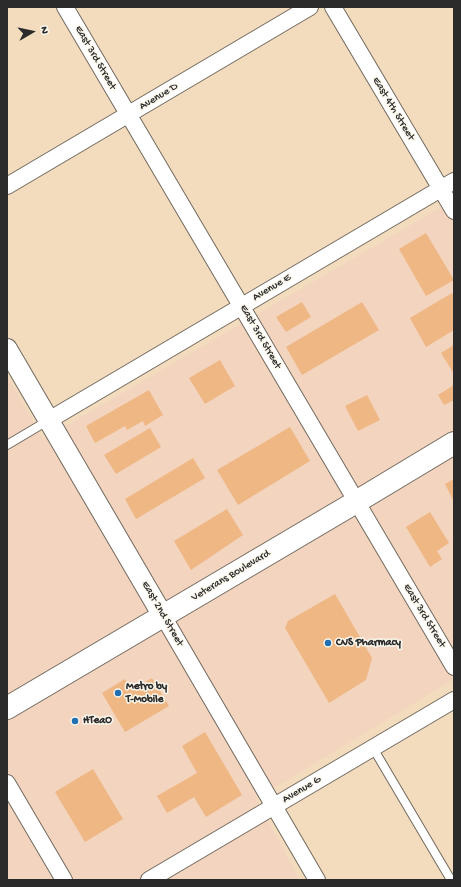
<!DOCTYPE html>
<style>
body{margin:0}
#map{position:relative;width:461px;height:887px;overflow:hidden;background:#f3dcbe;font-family:"Gochi Hand",sans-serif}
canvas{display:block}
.frame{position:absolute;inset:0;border:8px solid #2b2b2b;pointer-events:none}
.north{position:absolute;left:12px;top:12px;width:40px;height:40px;-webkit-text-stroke:3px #fbf7ec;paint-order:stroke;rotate:81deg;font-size:11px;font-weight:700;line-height:16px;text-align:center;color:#2b2b2b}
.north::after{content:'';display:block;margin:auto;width:14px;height:18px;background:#2b2b2b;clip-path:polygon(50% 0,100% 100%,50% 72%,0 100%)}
</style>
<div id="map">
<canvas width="461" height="887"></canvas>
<div class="frame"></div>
<div class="north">N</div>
</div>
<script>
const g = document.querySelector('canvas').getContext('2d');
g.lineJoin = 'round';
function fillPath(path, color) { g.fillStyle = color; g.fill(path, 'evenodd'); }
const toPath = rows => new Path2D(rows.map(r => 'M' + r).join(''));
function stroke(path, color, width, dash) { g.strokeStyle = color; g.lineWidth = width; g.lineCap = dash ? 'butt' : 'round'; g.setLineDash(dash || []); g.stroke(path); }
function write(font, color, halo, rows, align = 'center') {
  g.font = font + ' "Gochi Hand",sans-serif'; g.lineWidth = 3; g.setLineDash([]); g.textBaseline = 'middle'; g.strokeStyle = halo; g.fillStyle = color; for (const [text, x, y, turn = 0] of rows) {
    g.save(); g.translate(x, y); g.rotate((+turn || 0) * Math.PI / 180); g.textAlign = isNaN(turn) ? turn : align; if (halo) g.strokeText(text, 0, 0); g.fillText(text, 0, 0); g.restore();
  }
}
fillPath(toPath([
 [454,200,454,679,256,799,300,880,7,880,7,375,43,439]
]), '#f3d4bf');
fillPath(toPath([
 [426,233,454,280,426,296,399,249],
 [452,293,454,297,454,330,426,347,410,318],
 [302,302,311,317,286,332,276,317],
 [362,302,379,330,302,375,286,347],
 [454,345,454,374,441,353],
 [220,360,235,386,205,404,189,378],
 [454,385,454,400,444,405,438,395],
 [149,390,163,415,145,426,143,421,127,430,125,426,95,443,86,426],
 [367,395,380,420,358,431,345,406],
 [290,427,310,461,238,505,217,470],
 [150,428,161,447,116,474,104,455],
 [193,458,205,478,136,519,125,499],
 [454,479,454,502,445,484],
 [227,509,243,535,191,570,174,541],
 [430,512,449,543,437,551,442,559,430,567,406,527],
 [335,594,372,658,366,680,329,703,285,628,288,621],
 [152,678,169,706,125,732,102,693,125,679,131,690],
 [205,732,242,795,206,817,194,797,167,813,157,796,197,773,182,746],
 [93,769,123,819,85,842,55,792]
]), '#efb783');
const service = toPath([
 [7,445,49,420],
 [373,748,451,880]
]);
const minor = toPath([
 [65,7,454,667],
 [333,7,454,211],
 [7,186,310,7],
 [49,420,454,181],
 [163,616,317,880],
 [7,783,64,880],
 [149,880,454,700]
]);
const tertiary = toPath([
 [7,349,163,616]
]);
const primary = toPath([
 [7,708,356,502,454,443]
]);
stroke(service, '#71695e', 10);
stroke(minor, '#71695e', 18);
stroke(tertiary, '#71695e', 22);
stroke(primary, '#71695e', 24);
stroke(service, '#fff', 8);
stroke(minor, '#fff', 16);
stroke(tertiary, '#fff', 20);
stroke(primary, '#fff', 22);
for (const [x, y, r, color] of [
 [328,643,4,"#1f6fb2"],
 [118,693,4,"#1f6fb2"],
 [75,721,4,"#1f6fb2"]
]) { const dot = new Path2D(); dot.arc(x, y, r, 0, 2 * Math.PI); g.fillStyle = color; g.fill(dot); stroke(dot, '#fbf7ec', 1.5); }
write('11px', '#2b2b2b', '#fbf7ec', [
 ["East 3rd Street",95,58,60],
 ["Avenue D",159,97,-31],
 ["East 4th Street",393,109,59],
 ["Avenue E",272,288,-31],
 ["East 3rd Street",260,337,60],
 ["Veterans Boulevard",231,576,-31],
 ["East 2nd Street",162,614,60],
 ["East 3rd Street",424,616,59],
 ["Avenue G",302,790,-31]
]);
write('bold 11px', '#2b2b2b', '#fbf7ec', [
 ["CVS Pharmacy",336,643],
 ["Metro by",126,687],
 ["T-Mobile",126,700],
 ["HTeaO",83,721]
], 'left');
</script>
